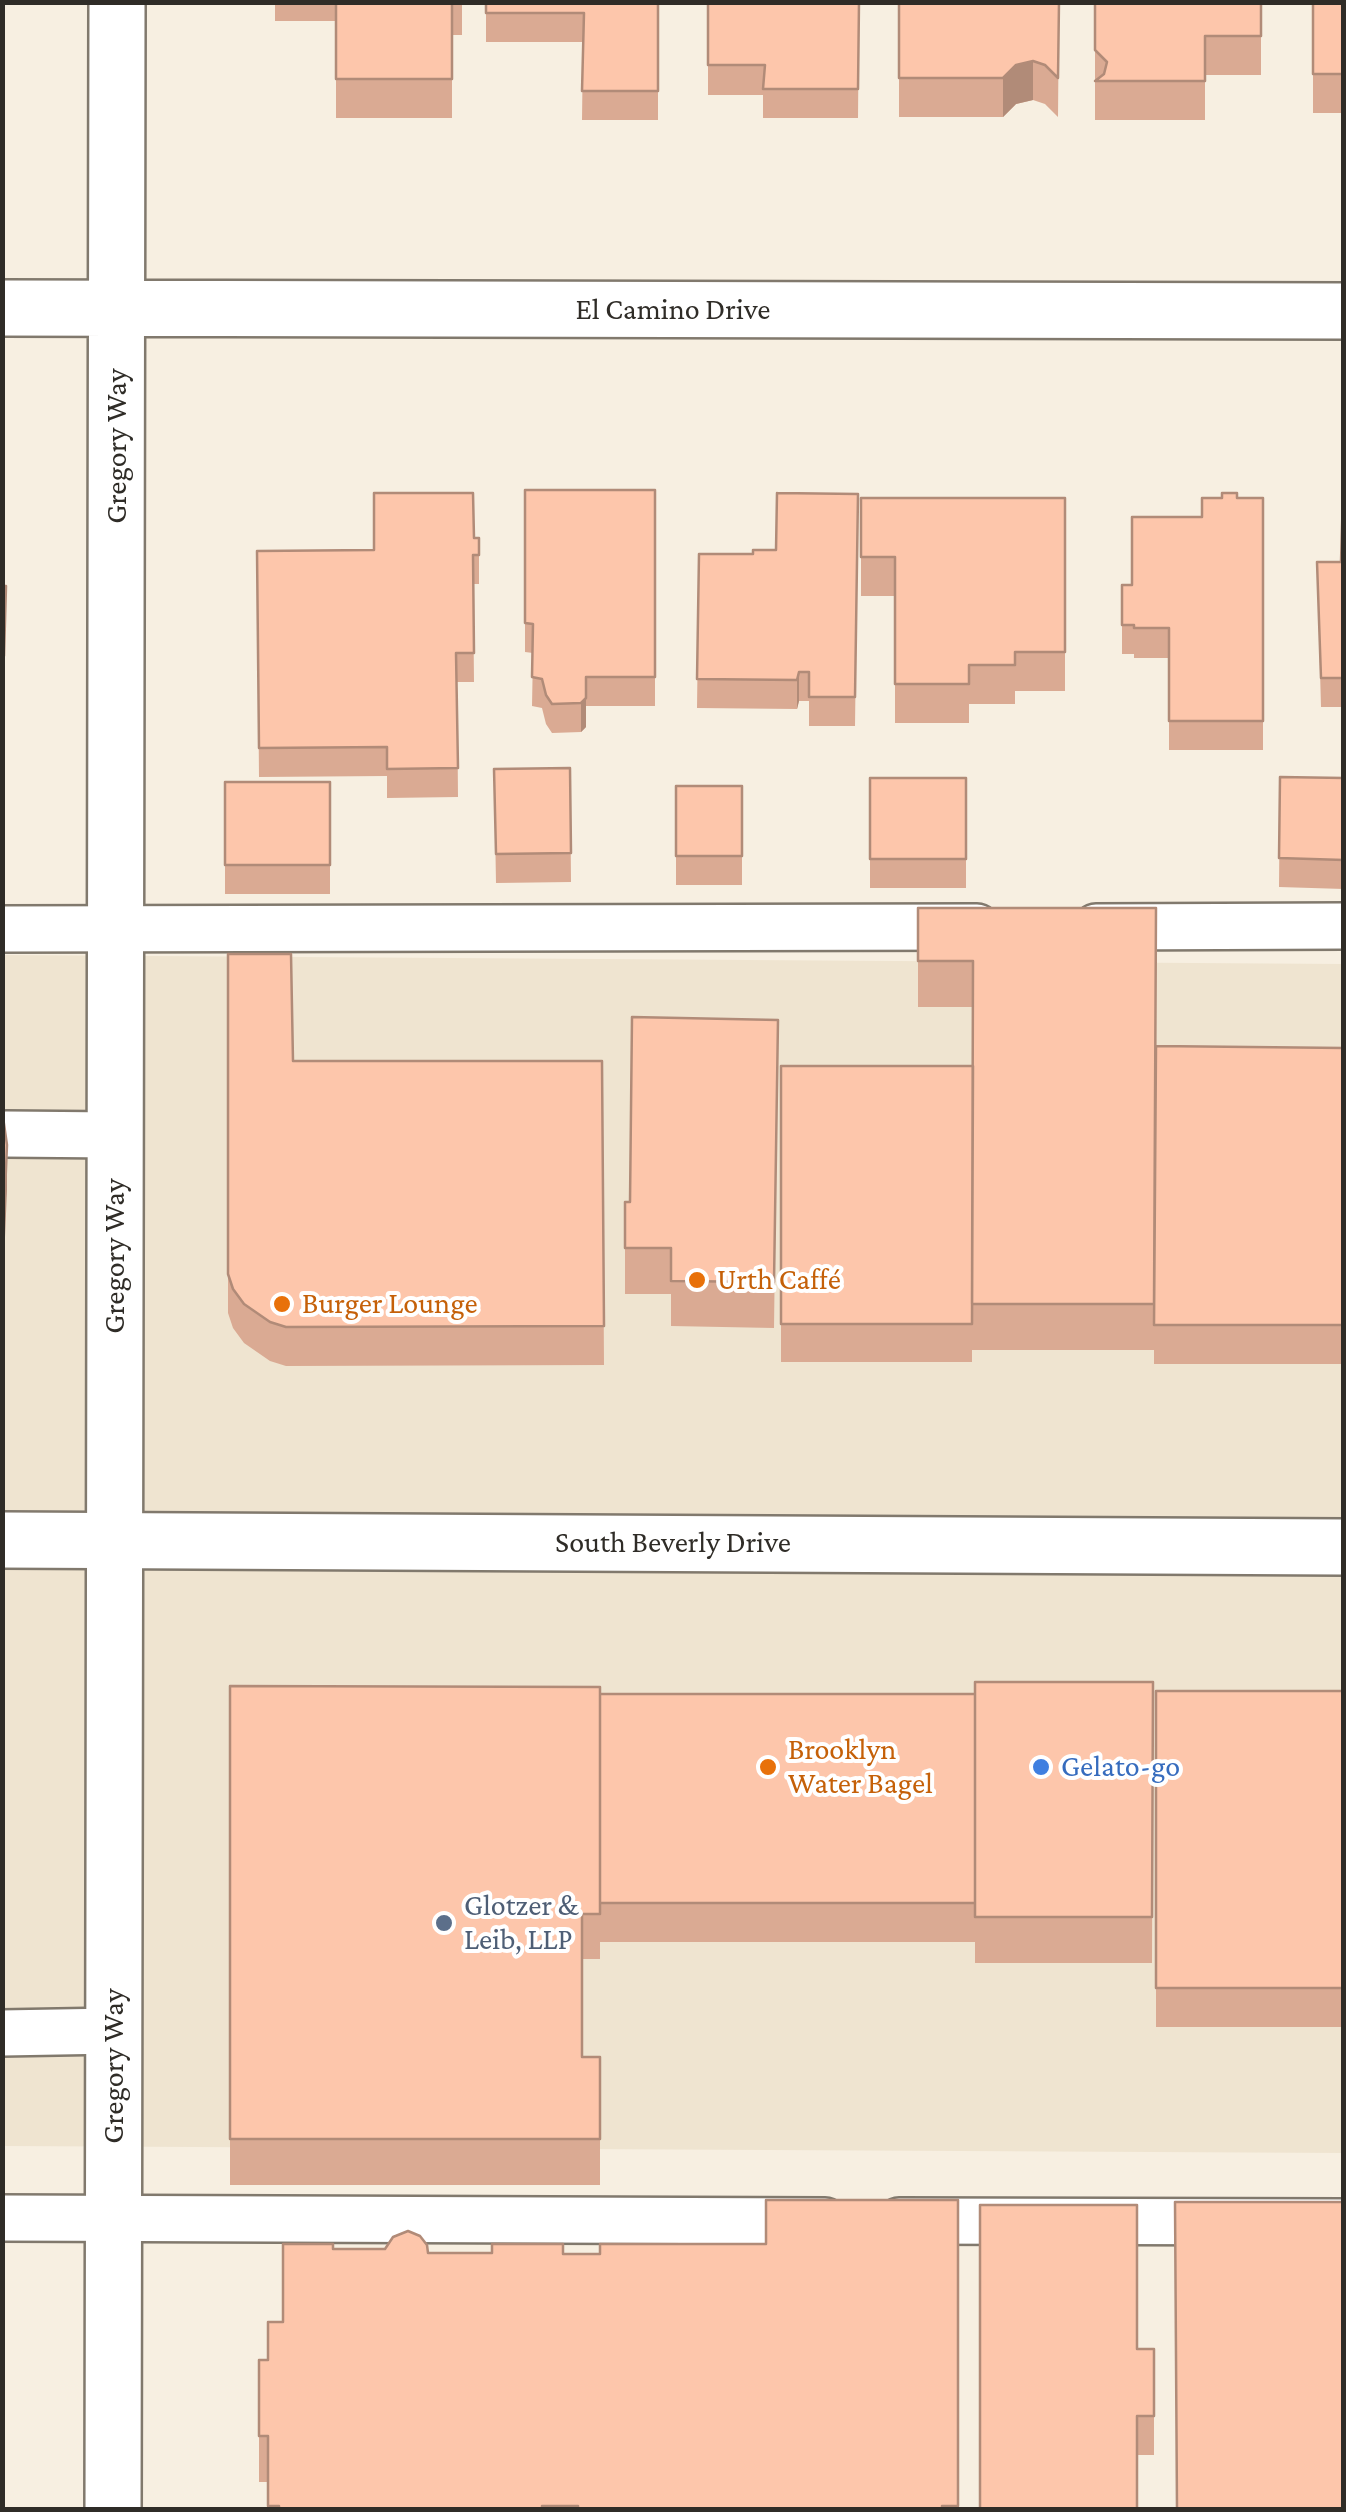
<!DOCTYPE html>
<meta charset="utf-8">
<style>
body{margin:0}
#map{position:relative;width:1346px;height:2512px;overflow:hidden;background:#f7efe1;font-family:"Crimson Pro",serif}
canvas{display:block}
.frame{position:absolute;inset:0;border:5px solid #2f2c27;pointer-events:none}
</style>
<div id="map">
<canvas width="1346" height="2512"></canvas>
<div class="frame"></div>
</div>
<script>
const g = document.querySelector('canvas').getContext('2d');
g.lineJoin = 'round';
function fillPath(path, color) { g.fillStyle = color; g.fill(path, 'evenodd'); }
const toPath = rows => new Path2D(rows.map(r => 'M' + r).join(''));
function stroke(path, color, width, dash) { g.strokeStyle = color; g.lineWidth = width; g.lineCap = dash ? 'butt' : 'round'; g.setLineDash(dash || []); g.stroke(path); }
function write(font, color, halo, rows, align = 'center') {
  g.font = font + ' "Crimson Pro",serif'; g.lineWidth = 8; g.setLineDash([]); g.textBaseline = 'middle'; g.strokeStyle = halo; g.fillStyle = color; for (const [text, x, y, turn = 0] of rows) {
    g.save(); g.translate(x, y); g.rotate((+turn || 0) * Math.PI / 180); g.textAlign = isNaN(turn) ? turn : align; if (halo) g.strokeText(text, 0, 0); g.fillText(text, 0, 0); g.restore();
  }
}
fillPath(toPath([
 [3,955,1343,964,1343,2153,3,2146]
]), '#efe4d0');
const lane = toPath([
 [1096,927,1344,926],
 [2,929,977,927],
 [6,1134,115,1135],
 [2,2033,114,2031],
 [2,2218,825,2221],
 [899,2221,1344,2222]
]);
const street = toPath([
 [2,308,1344,311],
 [113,2510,117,2]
]);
const secondary = toPath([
 [2,1540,1344,1547]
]);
stroke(lane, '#81796d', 50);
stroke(street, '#81796d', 60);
stroke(secondary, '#81796d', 60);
stroke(lane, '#fff', 45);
stroke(street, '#fff', 55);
stroke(secondary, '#fff', 55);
fillPath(toPath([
 [275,2,462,2,462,35,452,35,452,118,336,118,336,21,275,21],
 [486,2,658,2,658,120,582,120,583,42,486,42],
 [708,2,859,2,858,118,763,118,763,95,708,95],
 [899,2,1059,2,1058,117,1045,104,1033,100,1016,104,1003,117,899,117],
 [1095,2,1261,2,1261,75,1205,75,1205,120,1095,120],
 [1298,2,1344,2,1344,113,1313,113,1313,3],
 [525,490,655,490,655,706,586,706,586,727,581,732,552,733,546,724,542,708,532,706,533,653,525,652],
 [1344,493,1344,707,1321,707,1317,562,1341,562],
 [858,494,855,726,809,726,809,701,799,701,797,709,697,708,699,554,753,554,776,550],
 [861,498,1065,498,1065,691,1015,691,1015,704,969,704,969,723,895,723,895,596,861,596],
 [1263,498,1263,750,1169,750,1169,658,1134,658,1134,654,1122,654,1122,585,1132,585,1202,517],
 [479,538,479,584,473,584,474,682,457,682,458,797,387,798,387,776,259,777,257,551,374,550],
 [2,586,6,586,4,685,2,685],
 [570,768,571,882,496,883,494,769],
 [1280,777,1344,778,1344,889,1279,887],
 [870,778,966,778,966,888,870,888],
 [225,782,330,782,330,894,225,894],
 [676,786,742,786,742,885,676,885],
 [918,908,1156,908,1155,1265,1344,1048,1343,1364,1154,1364,1154,1350,972,1350,972,1362,781,1362,781,1066,973,1066,973,1007,918,1007],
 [228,954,293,1061,602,1061,604,1365,286,1366,270,1361,244,1343,233,1328,228,1313],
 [778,1020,774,1328,671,1326,671,1294,625,1294,625,1202,630,1202],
 [1153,1682,1152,1963,975,1963,975,1942,600,1942,600,1959,582,1959,582,2057,600,2057,600,2185,230,2185,230,1686,600,1694,975,1694],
 [1156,1691,1344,1691,1344,2027,1156,2027],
 [958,2200,958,2510,268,2510,268,2482,259,2482,259,2360,268,2360,283,2322,333,2249,428,2253,600,2254,766,2244],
 [1137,2349,1154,2349,1154,2455,1137,2455]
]), '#daaa93');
fillPath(toPath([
 [1033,61,1033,100,1016,104,1003,117,1003,78,1016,65],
 [799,672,799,701,797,709,797,680],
 [586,698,586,727,581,732,581,703],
 [7,1145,7,1190,2,1308,2,1262]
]), '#b18b78');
const building = toPath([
 [336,2,452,2,452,79,336,79,336,2],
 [486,2,658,2,658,91,582,91,584,13,486,13,486,2],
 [708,2,859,2,858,89,763,89,765,65,708,65,708,2],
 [899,2,1059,2,1058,78,1045,65,1033,61,1016,65,1003,78,899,78,899,2],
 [1095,2,1261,2,1261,36,1205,36,1205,81,1095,81,1104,74,1107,62,1095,50,1095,2],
 [1313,2,1344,2,1344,74,1313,74,1313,2],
 [525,490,655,490,655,677,586,677,586,698,581,703,552,704,546,695,542,679,532,677,533,624,525,623,525,490],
 [374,493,473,493,474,538,479,538,479,555,473,555,474,653,456,653,458,768,387,769,387,747,259,748,257,551,374,550,374,493],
 [777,493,858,494,855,697,809,697,809,672,799,672,797,680,697,679,699,554,753,554,753,550,776,550,777,493],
 [1222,493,1237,493,1237,498,1263,498,1263,721,1169,721,1169,628,1134,628,1134,625,1122,625,1122,585,1132,585,1132,517,1202,517,1202,498,1222,498,1222,493],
 [1343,493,1344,678,1321,678,1317,562,1341,562,1343,493],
 [861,498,1065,498,1065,652,1015,652,1015,665,969,665,969,684,895,684,895,557,861,557,861,498],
 [2,586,6,586,4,656,2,656,2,586],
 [570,768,571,853,496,854,494,769,570,768],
 [1280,777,1344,778,1344,860,1279,858,1280,777],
 [870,778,966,778,966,859,870,859,870,778],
 [225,782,330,782,330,865,225,865,225,782],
 [676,786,742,786,742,856,676,856,676,786],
 [918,908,1156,908,1154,1304,972,1304,973,961,918,961,918,908],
 [228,954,291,954,293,1061,602,1061,604,1326,286,1327,270,1322,244,1304,233,1289,228,1274,228,954],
 [632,1017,778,1020,774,1282,671,1281,671,1248,625,1248,625,1202,630,1202,632,1017],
 [1156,1046,1344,1048,1343,1325,1154,1325,1156,1046],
 [781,1066,973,1066,972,1324,781,1324,781,1066],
 [2,1110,7,1145,2,1262,2,1110],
 [975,1682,1153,1682,1152,1917,975,1917,975,1682],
 [230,1686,600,1687,600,1914,582,1914,582,2057,600,2057,600,2139,230,2139,230,1686],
 [1156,1691,1344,1691,1344,1988,1156,1988,1156,1691],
 [600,1694,975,1694,975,1903,600,1903,600,1694],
 [766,2200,958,2200,958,2506,942,2506,942,2510,578,2510,578,2506,542,2506,542,2510,279,2510,279,2506,268,2506,268,2436,259,2436,259,2360,268,2360,268,2322,283,2322,283,2244,333,2244,333,2249,385,2249,393,2237,408,2231,420,2236,427,2245,428,2253,492,2253,492,2244,563,2244,563,2254,600,2254,600,2244,766,2244,766,2200],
 [1175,2202,1344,2202,1344,2510,1177,2510,1175,2202],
 [980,2205,1137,2205,1137,2349,1154,2349,1154,2416,1137,2416,1137,2510,980,2510,980,2205]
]);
fillPath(building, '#fdc6ab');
stroke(building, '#b18b78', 2.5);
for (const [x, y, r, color] of [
 [697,1280,10,"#e8710a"],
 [282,1304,10,"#e8710a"],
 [768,1767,10,"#e8710a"],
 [1041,1767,10,"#3f7fe0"],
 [444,1923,10,"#5c6f8a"]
]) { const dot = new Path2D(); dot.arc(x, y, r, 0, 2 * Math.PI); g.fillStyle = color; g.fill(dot); stroke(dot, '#fff', 4); }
write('30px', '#2f2c27', '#fff', [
 ["El Camino Drive",673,310],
 ["Gregory Way",117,446,-90],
 ["Gregory Way",115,1256,-90],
 ["South Beverly Drive",673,1543],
 ["Gregory Way",114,2066,-90]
]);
write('30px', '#c56008', '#fff', [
 ["Urth Caffé",717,1280],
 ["Burger Lounge",302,1304],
 ["Brooklyn",788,1750],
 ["Water Bagel",788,1784]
], 'left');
write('30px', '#366cbe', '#fff', [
 ["Gelato-go",1061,1767]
], 'left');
write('30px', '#4e5e75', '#fff', [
 ["Glotzer &",464,1906],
 ["Leib, LLP",464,1940]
], 'left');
</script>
